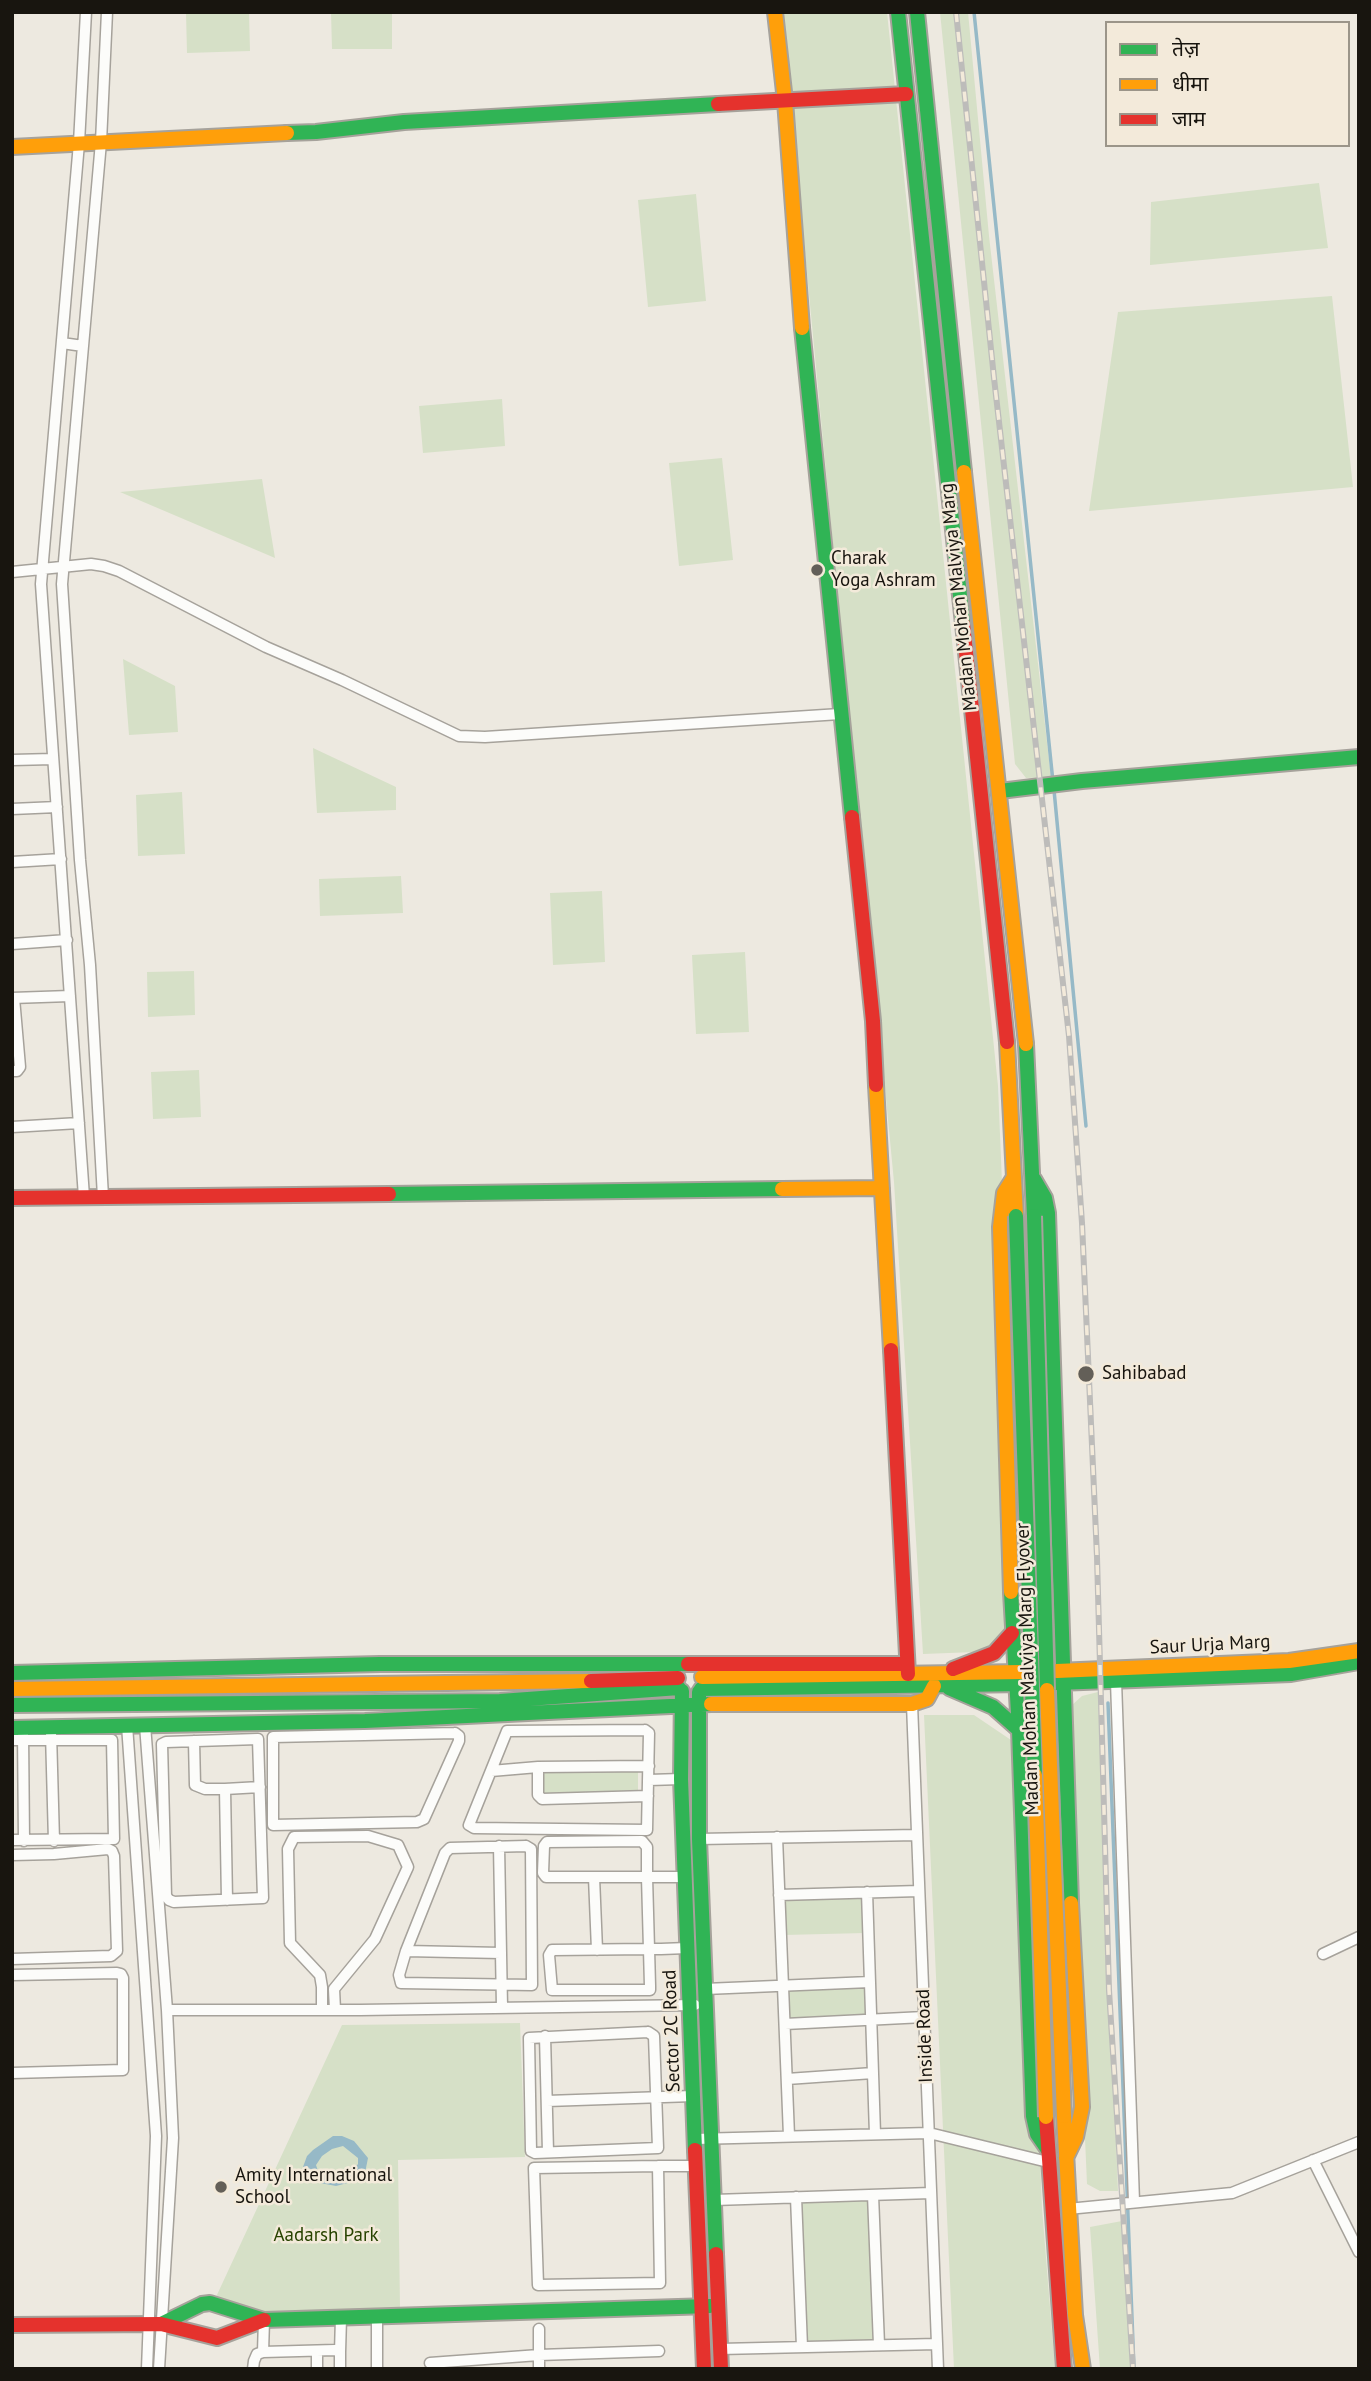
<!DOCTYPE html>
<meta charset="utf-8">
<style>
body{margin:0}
#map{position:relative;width:1371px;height:2381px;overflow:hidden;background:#ede9e0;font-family:"PT Sans","Noto Sans Devanagari",sans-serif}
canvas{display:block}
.frame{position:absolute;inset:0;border:14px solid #18150f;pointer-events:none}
.legend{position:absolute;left:1105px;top:21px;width:245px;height:126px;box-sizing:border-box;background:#f3eada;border:2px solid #9b9589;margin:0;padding:9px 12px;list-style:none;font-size:21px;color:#18150f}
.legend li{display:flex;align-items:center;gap:14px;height:35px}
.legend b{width:35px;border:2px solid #9b9589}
</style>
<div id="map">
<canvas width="1371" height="2381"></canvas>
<div class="frame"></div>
<ul class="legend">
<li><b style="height:9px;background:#30b455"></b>तेज़</li>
<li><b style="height:9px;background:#ff9f0a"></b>धीमा</li>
<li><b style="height:9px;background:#e5322d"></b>जाम</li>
</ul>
</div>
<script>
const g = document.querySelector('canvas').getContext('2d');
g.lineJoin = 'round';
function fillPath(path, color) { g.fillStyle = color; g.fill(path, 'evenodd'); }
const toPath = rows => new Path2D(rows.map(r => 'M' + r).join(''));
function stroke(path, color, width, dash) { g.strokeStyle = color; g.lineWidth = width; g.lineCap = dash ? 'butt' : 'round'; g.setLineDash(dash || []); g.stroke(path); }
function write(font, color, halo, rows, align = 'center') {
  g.font = font + ' "PT Sans",sans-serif'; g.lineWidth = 5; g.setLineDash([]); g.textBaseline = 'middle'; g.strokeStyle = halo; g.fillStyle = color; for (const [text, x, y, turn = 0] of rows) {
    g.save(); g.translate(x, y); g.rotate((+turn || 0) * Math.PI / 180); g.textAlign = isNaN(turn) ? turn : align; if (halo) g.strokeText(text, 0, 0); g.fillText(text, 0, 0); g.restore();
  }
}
fillPath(toPath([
 [186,12,249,12,250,51,187,53],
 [331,12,392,12,392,49,332,49],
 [782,12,887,12,998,1086,1019,1596,1008,1629,996,1645,975,1652,923,1654,894,1182],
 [940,12,968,12,989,236,1051,777,1026,778,1015,764],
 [1319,183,1328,248,1150,265,1151,202],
 [696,194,706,301,648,307,638,200],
 [1332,296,1353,487,1089,511,1118,312],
 [502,399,505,446,423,453,419,406],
 [722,458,733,560,679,566,669,463],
 [262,479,275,558,120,492],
 [123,659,175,686,178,732,129,735],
 [313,748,396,787,396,810,317,813],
 [182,792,185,854,138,856,136,795],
 [401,876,403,913,320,916,319,879],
 [602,891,605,962,553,965,550,893],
 [745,952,749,1032,696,1034,692,955],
 [194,971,195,1015,148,1017,147,972],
 [199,1070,201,1117,153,1119,151,1072],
 [1098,1692,1118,2191,1100,2191,1087,2184,1070,1794,1071,1706,1082,1696],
 [924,1715,974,1715,1011,1740,1025,1769,1042,2208,1055,2369,954,2369],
 [638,1771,638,1793,544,1793,544,1772],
 [864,1896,865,1933,784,1935,784,1898],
 [867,1986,868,2017,788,2020,787,1989],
 [520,2023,525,2157,398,2160,400,2308,265,2312,216,2297,342,2025],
 [869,2199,874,2341,806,2343,802,2202],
 [1122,2221,1131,2369,1100,2369,1090,2227]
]), '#d6e0c7');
fillPath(toPath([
 [333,2136,342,2136,354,2141,368,2158,365,2173,355,2181,336,2186,320,2183,308,2176,303,2167,307,2156,313,2150],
 [343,2146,358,2158,358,2164,353,2170,345,2174,324,2174,318,2171,316,2165,322,2156,332,2149]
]), '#96b9c7');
stroke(toPath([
 [974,12,1053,782],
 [1054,790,1086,1126],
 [1108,1703,1134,2369]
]), '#96b9c7', 3.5);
const street = toPath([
 [62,343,83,346],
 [12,572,91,564,104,566,119,571,266,647,342,680,459,736,485,737,840,714],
 [12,760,53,759],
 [12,809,57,807],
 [12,862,61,859],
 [12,944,67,940],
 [12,998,70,996],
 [12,1071,17,1071,20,1067,14,998],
 [12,1127,79,1123],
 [84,1197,41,584,79,143,86,12],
 [103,1197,90,965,80,860,62,584,101,142,107,12],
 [1116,1681,1134,2202],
 [912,1704,938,2369],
 [127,1725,156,2136,147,2369],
 [145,1725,167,2010,173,2138,159,2369],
 [645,1730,649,1733,647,1830,474,1828,469,1825,507,1731,645,1730],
 [23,1733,24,1841],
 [51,1733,54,1841],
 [455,1733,459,1736,459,1741,424,1819,417,1822,273,1825,273,1737,455,1733],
 [258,1739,263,1898,174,1902,169,1900,166,1896,162,1744,166,1742,258,1739],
 [12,1740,112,1740,114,1839,12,1840],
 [194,1741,195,1785,205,1789,225,1789,227,1900],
 [491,1771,538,1767],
 [649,1780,681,1779],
 [225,1789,260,1787],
 [648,1796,542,1799,538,1795,538,1767,649,1766],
 [777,1837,789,2136],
 [699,1839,917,1835],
 [499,1846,502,2007],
 [526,1846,531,1849,532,1985,401,1983,399,1975,406,1951,445,1853,450,1848,526,1846],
 [12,1855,54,1854,108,1849,112,1851,114,1856,117,1951,111,1956,12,1959],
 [594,1877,597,1950],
 [685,1877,546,1877,543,1873,544,1846,547,1842,642,1841,647,1847,647,1877,649,1949,650,1986,650,1990,552,1990,549,1955,552,1950,649,1949,661,1949,687,1948],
 [867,1892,875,2134],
 [779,1895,919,1891],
 [406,1951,501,1953],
 [1323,1954,1359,1937],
 [12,1975,117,1973,121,1974,123,1978,123,2070,12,2073],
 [705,1989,870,1982],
 [167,2010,360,2010,695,2005],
 [322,2010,322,1987,320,1975,290,1943,288,1849,294,1837,368,1836,398,1845,408,1867,375,1939,334,1989,335,2010],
 [785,2024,924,2017],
 [648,2032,654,2036,658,2148,535,2153,531,2151,529,2038,648,2032],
 [545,2036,548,2152],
 [787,2079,873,2073],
 [547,2101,693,2096],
 [695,2139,929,2133,1048,2162],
 [1313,2160,1359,2252],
 [658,2166,660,2283,538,2285,534,2168,658,2166],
 [658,2166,696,2166],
 [873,2195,879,2345],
 [796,2197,802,2347],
 [714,2200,931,2193],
 [1068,2209,1232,2193,1359,2142],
 [377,2317,377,2369],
 [539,2329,539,2369],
 [720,2349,937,2344],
 [263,2352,264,2320],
 [340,2352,341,2318],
 [430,2363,539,2355,659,2351],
 [253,2369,254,2361,257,2354,263,2352,335,2350,340,2352,340,2369],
 [317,2369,317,2351]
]);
const fast = toPath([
 [898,12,963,624],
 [917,12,964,472],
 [287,133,316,132,404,122,718,104],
 [802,328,852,817],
 [1000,791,1082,781,1359,757],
 [1026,1044,1034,1216],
 [1034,1179,1045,1198,1048,1213,1071,1903],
 [389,1194,782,1189],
 [1011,1592,1019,1730,1033,2116,1037,2134,1048,2150],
 [12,1673,380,1664,688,1664],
 [1057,1683,1291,1674,1359,1662],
 [949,1688,993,1707,1019,1730],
 [701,1689,1023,1684],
 [682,1691,681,1779,695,2150],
 [699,1692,699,1839,716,2254],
 [12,1705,500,1701,679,1688],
 [12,1728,365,1721,711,1704],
 [161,2324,202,2304,210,2303,264,2320,710,2306]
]);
const slow = toPath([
 [775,12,785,101,802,328],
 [12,147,287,133],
 [964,472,1026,1044],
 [1007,1042,1016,1216],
 [876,1085,891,1350],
 [782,1189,882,1188],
 [1011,1592,1000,1227,1004,1193,1014,1177],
 [1057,1671,1289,1661,1359,1651],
 [702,1677,1022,1672],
 [12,1689,591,1681],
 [711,1704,912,1704,927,1699,934,1686],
 [1064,2116,1075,2315,1083,2369],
 [1066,2158,1076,2137,1082,2107,1071,1903]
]);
const jam = toPath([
 [718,104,906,94],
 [963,624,1007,1042],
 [852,817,873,1021,876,1085],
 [12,1198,389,1194],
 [891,1350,908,1674],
 [688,1664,907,1664],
 [953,1669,994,1653,1012,1633],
 [591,1681,678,1678],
 [1046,2117,1064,2369],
 [695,2150,704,2369],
 [716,2254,721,2369],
 [12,2325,161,2324,217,2338,264,2320]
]);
stroke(street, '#a6a29b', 13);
stroke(fast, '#a6a29b', 18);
stroke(slow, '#a6a29b', 18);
stroke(jam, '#a6a29b', 18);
stroke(street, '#fcfcfa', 10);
stroke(fast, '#30b455', 14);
stroke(slow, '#ff9f0a', 14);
stroke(jam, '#e5322d', 14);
const rail = toPath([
 [956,12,994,378,1069,1036,1082,1223,1097,1557,1109,1990,1133,2369]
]);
stroke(rail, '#bdbcba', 6);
stroke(rail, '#f3eada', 3.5, [10]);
const fastBridge = toPath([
 [1016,1216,1035,1775],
 [1034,1216,1047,1690]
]);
const slowBridge = toPath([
 [1047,1690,1064,2116],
 [1035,1775,1046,2117]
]);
stroke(fastBridge, '#a6a29b', 18, []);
stroke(slowBridge, '#a6a29b', 18, []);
stroke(fastBridge, '#30b455', 14);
stroke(slowBridge, '#ff9f0a', 14);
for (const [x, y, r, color] of [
 [817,570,7,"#635f58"],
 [1086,1374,9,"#635f58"],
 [221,2187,7,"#635f58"]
]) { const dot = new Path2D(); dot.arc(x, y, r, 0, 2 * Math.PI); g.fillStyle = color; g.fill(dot); stroke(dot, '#f3eada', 2.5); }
write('19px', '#18150f', '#f3eada', [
 ["Charak",831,559],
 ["Yoga Ashram",831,581],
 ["Sahibabad",1102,1374],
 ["Amity International",235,2176],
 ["School",235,2198]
], 'left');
write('19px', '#18150f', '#f3eada', [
 ["Madan Mohan Malviya Marg",959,597,-96],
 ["Saur Urja Marg",1210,1645,-3],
 ["Madan Mohan Malviya Marg Flyover",1028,1669,-92],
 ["Sector 2C Road",672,2031,-92],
 ["Inside Road",925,2036,-92]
]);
write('19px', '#284300', '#f3eada', [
 ["Aadarsh Park",326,2236]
]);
</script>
